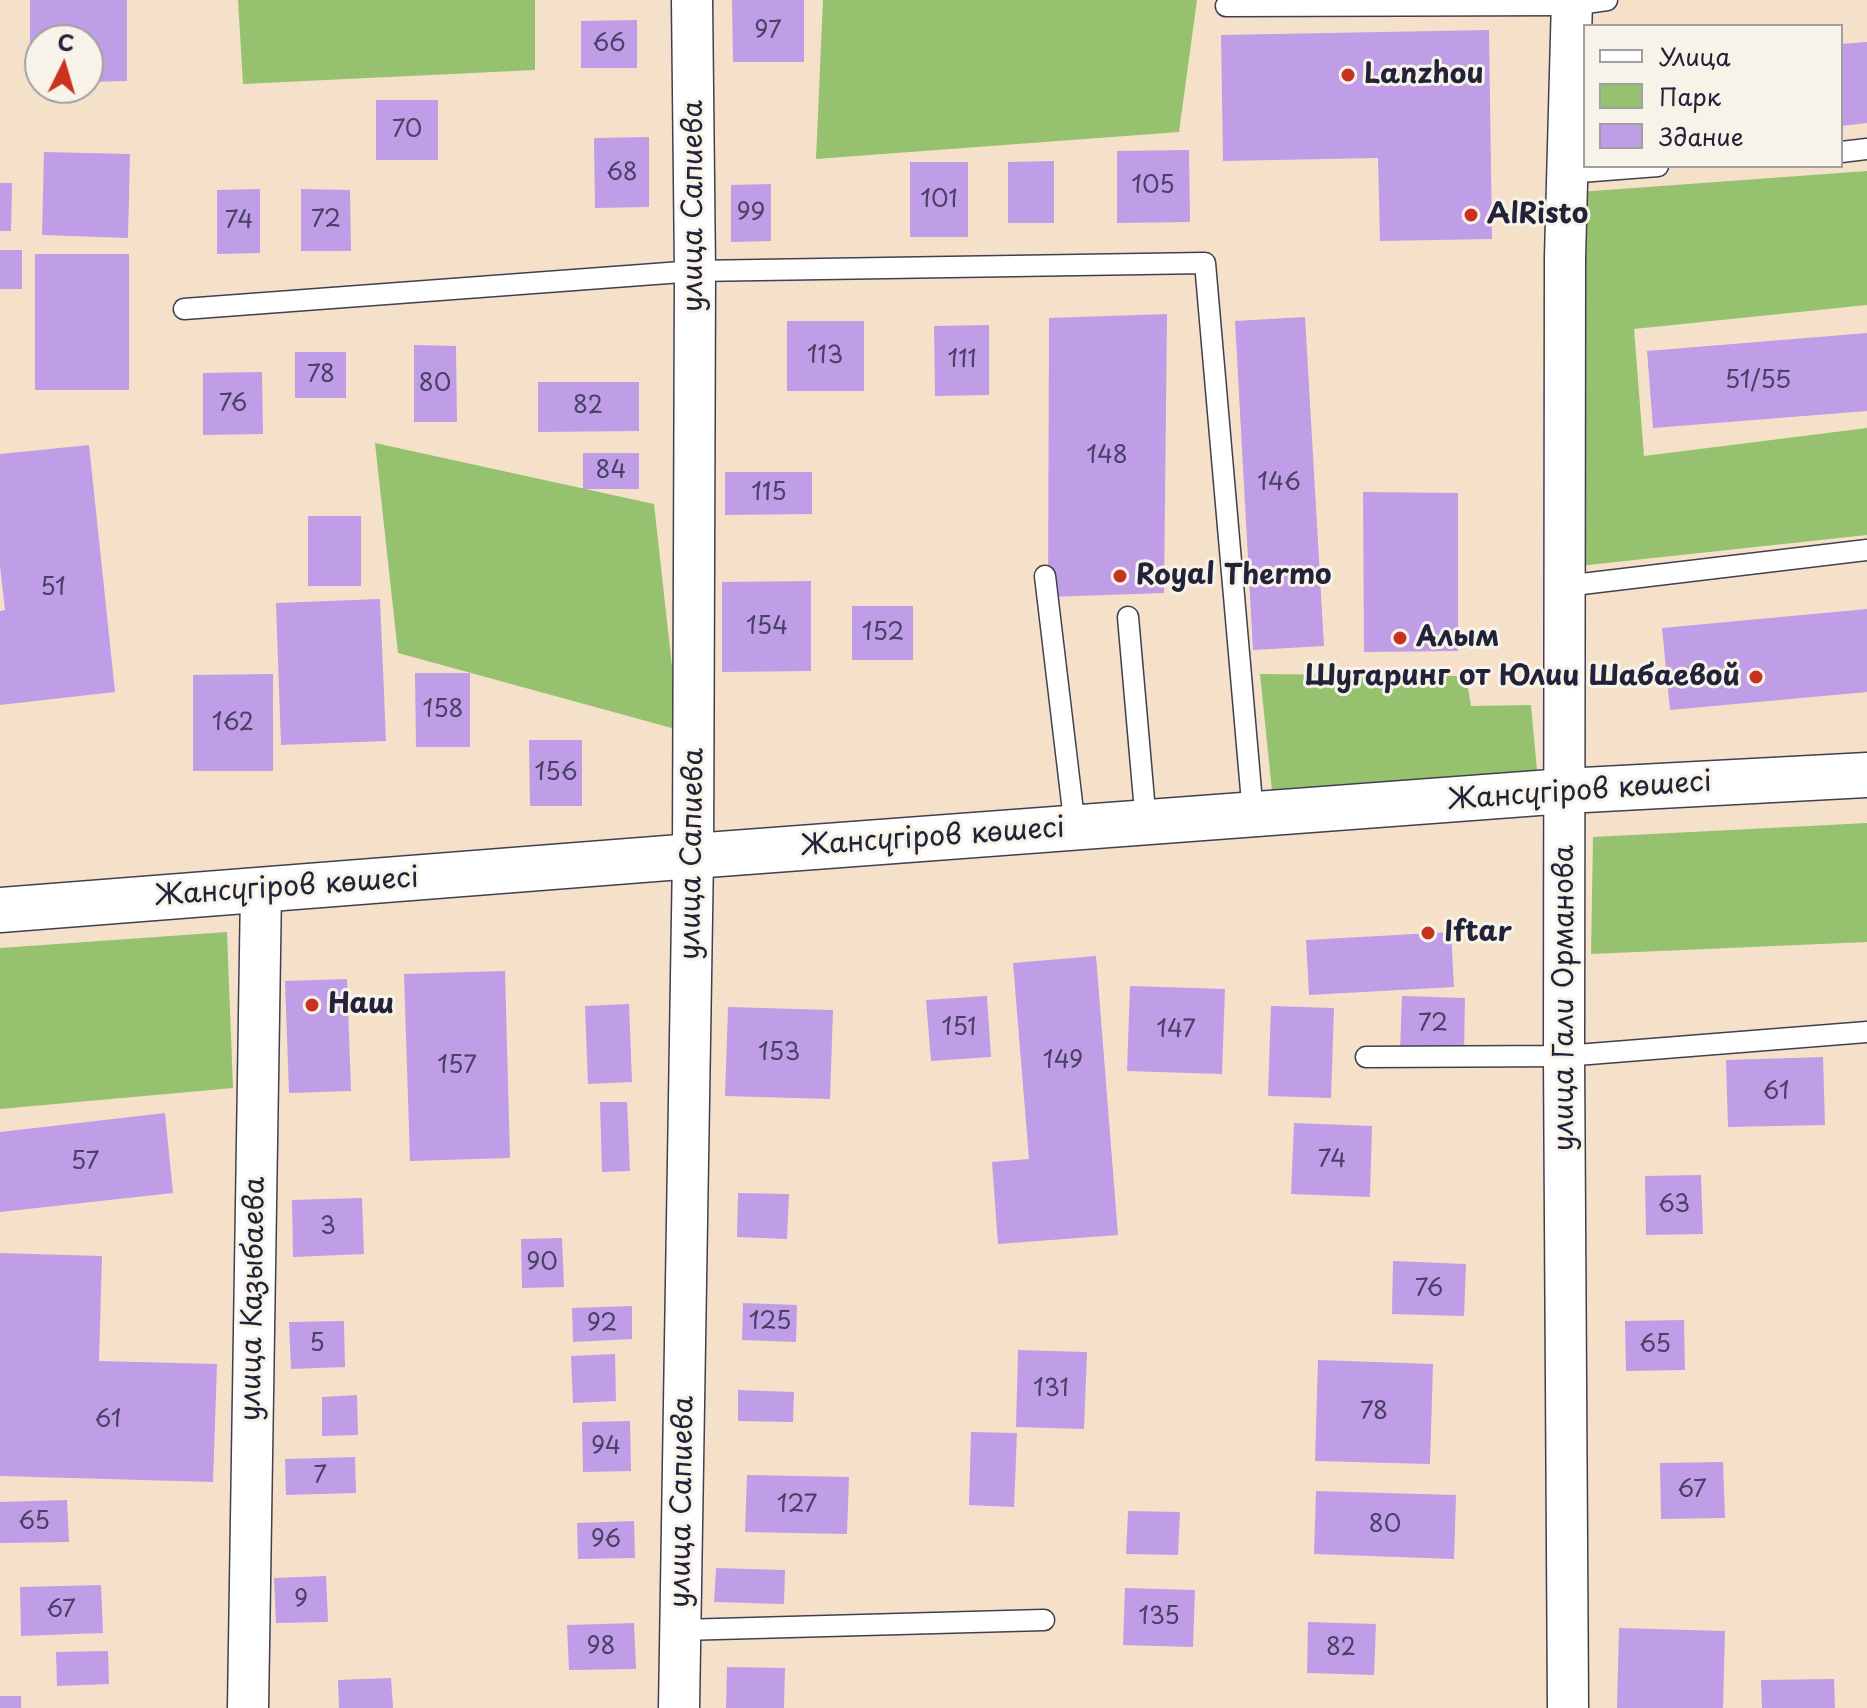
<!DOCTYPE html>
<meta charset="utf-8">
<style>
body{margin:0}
#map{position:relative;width:1867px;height:1708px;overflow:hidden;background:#f5e1c9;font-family:"Playpen Sans",sans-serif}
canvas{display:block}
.legend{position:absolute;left:1583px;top:24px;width:260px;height:144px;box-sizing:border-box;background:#f7f3e8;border:2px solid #a29fa3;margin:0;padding:10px 14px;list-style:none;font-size:24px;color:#22223b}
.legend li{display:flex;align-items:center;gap:16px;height:40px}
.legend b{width:40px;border:2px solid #a29fa3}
.north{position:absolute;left:24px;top:24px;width:80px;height:80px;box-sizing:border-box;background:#f7f3e8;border:2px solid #a29fa3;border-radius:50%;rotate:5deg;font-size:22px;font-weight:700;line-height:32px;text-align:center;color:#22223b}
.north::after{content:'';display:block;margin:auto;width:28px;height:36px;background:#c8321e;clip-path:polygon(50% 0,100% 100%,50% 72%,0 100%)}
</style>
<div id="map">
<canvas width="1867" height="1708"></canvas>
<ul class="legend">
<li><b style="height:10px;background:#fff"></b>Улица</li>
<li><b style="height:22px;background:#96c26f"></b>Парк</li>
<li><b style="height:22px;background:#c09de7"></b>Здание</li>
</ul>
<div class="north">С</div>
</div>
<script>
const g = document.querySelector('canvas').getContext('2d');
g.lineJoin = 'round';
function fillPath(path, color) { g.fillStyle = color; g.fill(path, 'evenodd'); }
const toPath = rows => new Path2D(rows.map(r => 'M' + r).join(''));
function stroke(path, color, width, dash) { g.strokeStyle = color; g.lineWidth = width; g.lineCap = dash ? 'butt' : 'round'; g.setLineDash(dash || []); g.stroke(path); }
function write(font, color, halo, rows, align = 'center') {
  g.font = font + ' "Playpen Sans",sans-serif'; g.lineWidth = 6; g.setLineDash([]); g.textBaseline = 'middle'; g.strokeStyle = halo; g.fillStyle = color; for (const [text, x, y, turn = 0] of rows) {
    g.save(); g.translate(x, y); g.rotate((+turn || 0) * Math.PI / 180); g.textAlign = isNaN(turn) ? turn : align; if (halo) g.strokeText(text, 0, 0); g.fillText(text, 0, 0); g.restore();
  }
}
fillPath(toPath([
 [238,0,535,0,535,70,243,84],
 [823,0,1197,0,1179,132,816,159],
 [1867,171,1867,305,1634,329,1644,456,1867,428,1867,535,1579,566,1579,192],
 [375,443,654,504,679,730,398,653],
 [1260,674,1466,676,1471,706,1531,705,1537,771,1272,791],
 [1867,823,1867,942,1591,954,1593,837],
 [227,932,233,1088,0,1109,0,948]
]), '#96c26f');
fillPath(toPath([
 [30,0,127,0,127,81,88,82,88,40,40,40,40,82,30,82],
 [732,0,804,0,804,62,733,62],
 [637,20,637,68,581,68,581,21],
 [1489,30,1492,239,1380,241,1378,158,1223,161,1221,35],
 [1867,42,1867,123,1841,126,1841,44],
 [376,100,438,100,438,160,376,160],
 [649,137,649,207,595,208,594,138],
 [1189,150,1190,222,1117,223,1117,151],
 [44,152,130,154,128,238,42,235],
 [1054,161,1054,223,1008,223,1008,162],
 [910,162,968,162,968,237,910,237],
 [0,183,12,183,11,231,0,231],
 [771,184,771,241,731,242,731,185],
 [260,189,260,253,217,254,217,190],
 [301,189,350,190,351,251,301,251],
 [0,250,22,250,22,289,0,289],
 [35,254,129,254,129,390,35,390],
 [1167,314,1164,593,1048,597,1049,318],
 [1305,317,1324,646,1253,650,1235,321],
 [787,321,864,321,864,391,787,391],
 [989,325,989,395,935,396,934,326],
 [1867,333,1867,411,1653,428,1647,351],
 [414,345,456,346,457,422,414,422],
 [295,352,346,352,346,398,295,398],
 [262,372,263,434,203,435,203,373],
 [538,382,639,382,639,431,538,432],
 [89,445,115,692,0,705,0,611,5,610,0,566,0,454],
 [583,453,639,453,639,489,583,489],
 [725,472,812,472,812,514,725,515],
 [1363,492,1458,493,1458,651,1364,652],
 [308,516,361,516,361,586,308,586],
 [811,581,811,671,722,672,722,582],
 [380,599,386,741,281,745,276,603],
 [852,606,913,606,913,660,852,660],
 [1867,609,1867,692,1670,710,1662,628],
 [415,673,470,673,470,747,416,747],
 [273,674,273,771,193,771,193,675],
 [529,740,582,740,582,806,530,806],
 [1451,932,1454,987,1309,995,1306,940],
 [1096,956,1118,1235,998,1244,992,1162,1029,1159,1013,963],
 [505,971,510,1158,410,1161,404,974],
 [347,979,351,1091,289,1093,285,981],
 [1130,986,1225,989,1222,1074,1127,1071],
 [987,996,991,1057,931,1061,926,1000],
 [1402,996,1465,998,1464,1052,1400,1050],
 [629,1004,632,1082,588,1084,585,1006],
 [1271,1006,1334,1008,1331,1098,1268,1096],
 [728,1007,833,1010,830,1099,725,1096],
 [1823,1057,1825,1125,1728,1127,1726,1060],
 [600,1102,627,1102,630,1171,602,1172],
 [165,1113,173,1193,0,1212,0,1132],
 [1294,1123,1372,1126,1370,1197,1291,1194],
 [1701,1175,1703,1234,1646,1235,1645,1176],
 [738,1193,789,1194,787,1239,737,1237],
 [362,1198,364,1254,293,1257,292,1200],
 [562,1238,564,1287,522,1288,521,1239],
 [0,1253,102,1256,99,1361,217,1364,213,1482,0,1476],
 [1393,1261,1466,1264,1464,1316,1392,1314],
 [743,1303,797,1305,796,1342,742,1340],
 [632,1306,632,1339,573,1342,572,1308],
 [1684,1320,1685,1370,1626,1371,1625,1321],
 [344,1321,345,1367,291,1369,289,1322],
 [1018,1350,1087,1352,1084,1429,1016,1427],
 [615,1354,616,1401,573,1403,571,1356],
 [1318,1360,1433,1364,1430,1464,1315,1461],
 [738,1390,794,1392,793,1422,738,1421],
 [357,1395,358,1435,322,1436,322,1397],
 [630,1421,631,1471,583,1472,582,1422],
 [971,1432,1017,1433,1014,1507,969,1505],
 [355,1457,356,1493,286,1495,285,1459],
 [1723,1462,1725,1518,1661,1519,1660,1463],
 [747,1475,849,1477,847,1534,745,1532],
 [1316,1491,1456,1495,1454,1559,1314,1554],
 [67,1500,69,1542,0,1543,0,1502],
 [1128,1511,1180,1512,1178,1555,1126,1554],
 [634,1521,635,1558,578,1559,577,1523],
 [716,1568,785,1570,784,1604,714,1602],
 [326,1576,328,1622,276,1623,274,1578],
 [101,1585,103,1633,21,1636,20,1587],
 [1125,1588,1195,1590,1193,1647,1123,1645],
 [1308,1622,1376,1624,1374,1675,1307,1673],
 [634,1623,636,1669,569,1670,567,1625],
 [1619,1628,1725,1631,1723,1708,1617,1708],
 [108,1651,109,1684,57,1686,56,1652],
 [727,1667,785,1668,784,1708,726,1708],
 [391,1678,393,1708,339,1708,338,1680],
 [1834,1679,1835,1708,1762,1708,1761,1680],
 [0,1696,21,1696,21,1708,0,1708]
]), '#c09de7');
const lane = toPath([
 [1226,6,1572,5,1607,0],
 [1841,152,1867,149],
 [1567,173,1658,166],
 [184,309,695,271,1205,263,1253,814],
 [1045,576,1075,828],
 [1565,586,1867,550],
 [1128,617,1146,823],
 [1366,1057,1564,1056,1867,1032],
 [681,1630,1044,1620]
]);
const street = toPath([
 [248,1708,261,890],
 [679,1708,693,856,695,271,692,0],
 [1568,1708,1564,1056,1565,257,1572,0]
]);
const secondary = toPath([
 [0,910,693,856,1565,791,1867,775]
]);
stroke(lane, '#423f50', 23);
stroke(street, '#423f50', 43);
stroke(secondary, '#423f50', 47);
stroke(lane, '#fff', 20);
stroke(street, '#fff', 40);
stroke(secondary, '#fff', 44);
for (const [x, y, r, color] of [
 [1348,75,8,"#c8321e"],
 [1471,215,8,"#c8321e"],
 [1120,576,8,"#c8321e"],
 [1400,638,8,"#c8321e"],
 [1756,677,8,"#c8321e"],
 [1428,933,8,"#c8321e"],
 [312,1005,8,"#c8321e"]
]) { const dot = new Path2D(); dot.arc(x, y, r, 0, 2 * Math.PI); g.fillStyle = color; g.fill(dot); stroke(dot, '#f7f3e8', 3); }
write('24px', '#4a4166', null, [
 ["97",768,31],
 ["66",609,44],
 ["70",407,130],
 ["68",622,173],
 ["105",1153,186],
 ["101",939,200],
 ["99",751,213],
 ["72",326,220],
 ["74",239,221],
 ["113",825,356],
 ["111",962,360],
 ["78",321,375],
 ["51/55",1758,381],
 ["80",435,384],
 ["76",233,404],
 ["82",588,406],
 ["148",1107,456],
 ["84",611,471],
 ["146",1279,483],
 ["115",769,493],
 ["51",53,588],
 ["154",767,627],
 ["152",883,633],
 ["158",443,710],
 ["162",233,723],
 ["156",556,773],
 ["72",1433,1024],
 ["151",959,1028],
 ["147",1176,1030],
 ["153",779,1053],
 ["149",1063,1061],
 ["157",457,1066],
 ["61",1776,1092],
 ["74",1332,1160],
 ["57",85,1162],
 ["63",1674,1205],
 ["3",328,1227],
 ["90",542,1263],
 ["76",1429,1289],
 ["125",770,1322],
 ["92",602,1324],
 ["5",317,1344],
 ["65",1655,1345],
 ["131",1051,1389],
 ["78",1374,1412],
 ["61",108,1420],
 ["94",606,1447],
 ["7",320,1476],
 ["67",1692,1490],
 ["127",797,1505],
 ["65",34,1522],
 ["80",1385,1525],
 ["96",606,1540],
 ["9",301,1600],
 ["67",61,1610],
 ["135",1159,1617],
 ["98",601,1647],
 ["82",1341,1648]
]);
write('bold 28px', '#22223b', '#f7f3e8', [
 ["Lanzhou",1364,75],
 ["AlRisto",1487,215],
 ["Royal Thermo",1136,576],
 ["Алым",1416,638],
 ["Шугаринг от Юлии Шабаевой",1740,677,"right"],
 ["Iftar",1444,933],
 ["Наш",328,1005]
], 'left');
write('28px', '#22223b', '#f7f3e8', [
 ["улица Сапиева",694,206,-90],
 ["Жансүгіров көшесі",1580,792,-4],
 ["Жансүгіров көшесі",933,838,-4],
 ["улица Сапиева",693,854,-89],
 ["Жансүгіров көшесі",287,888,-4],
 ["улица Гали Орманова",1565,998,-90],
 ["улица Казыбаева",254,1299,-89],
 ["улица Сапиева",683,1502,-89]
]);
</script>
